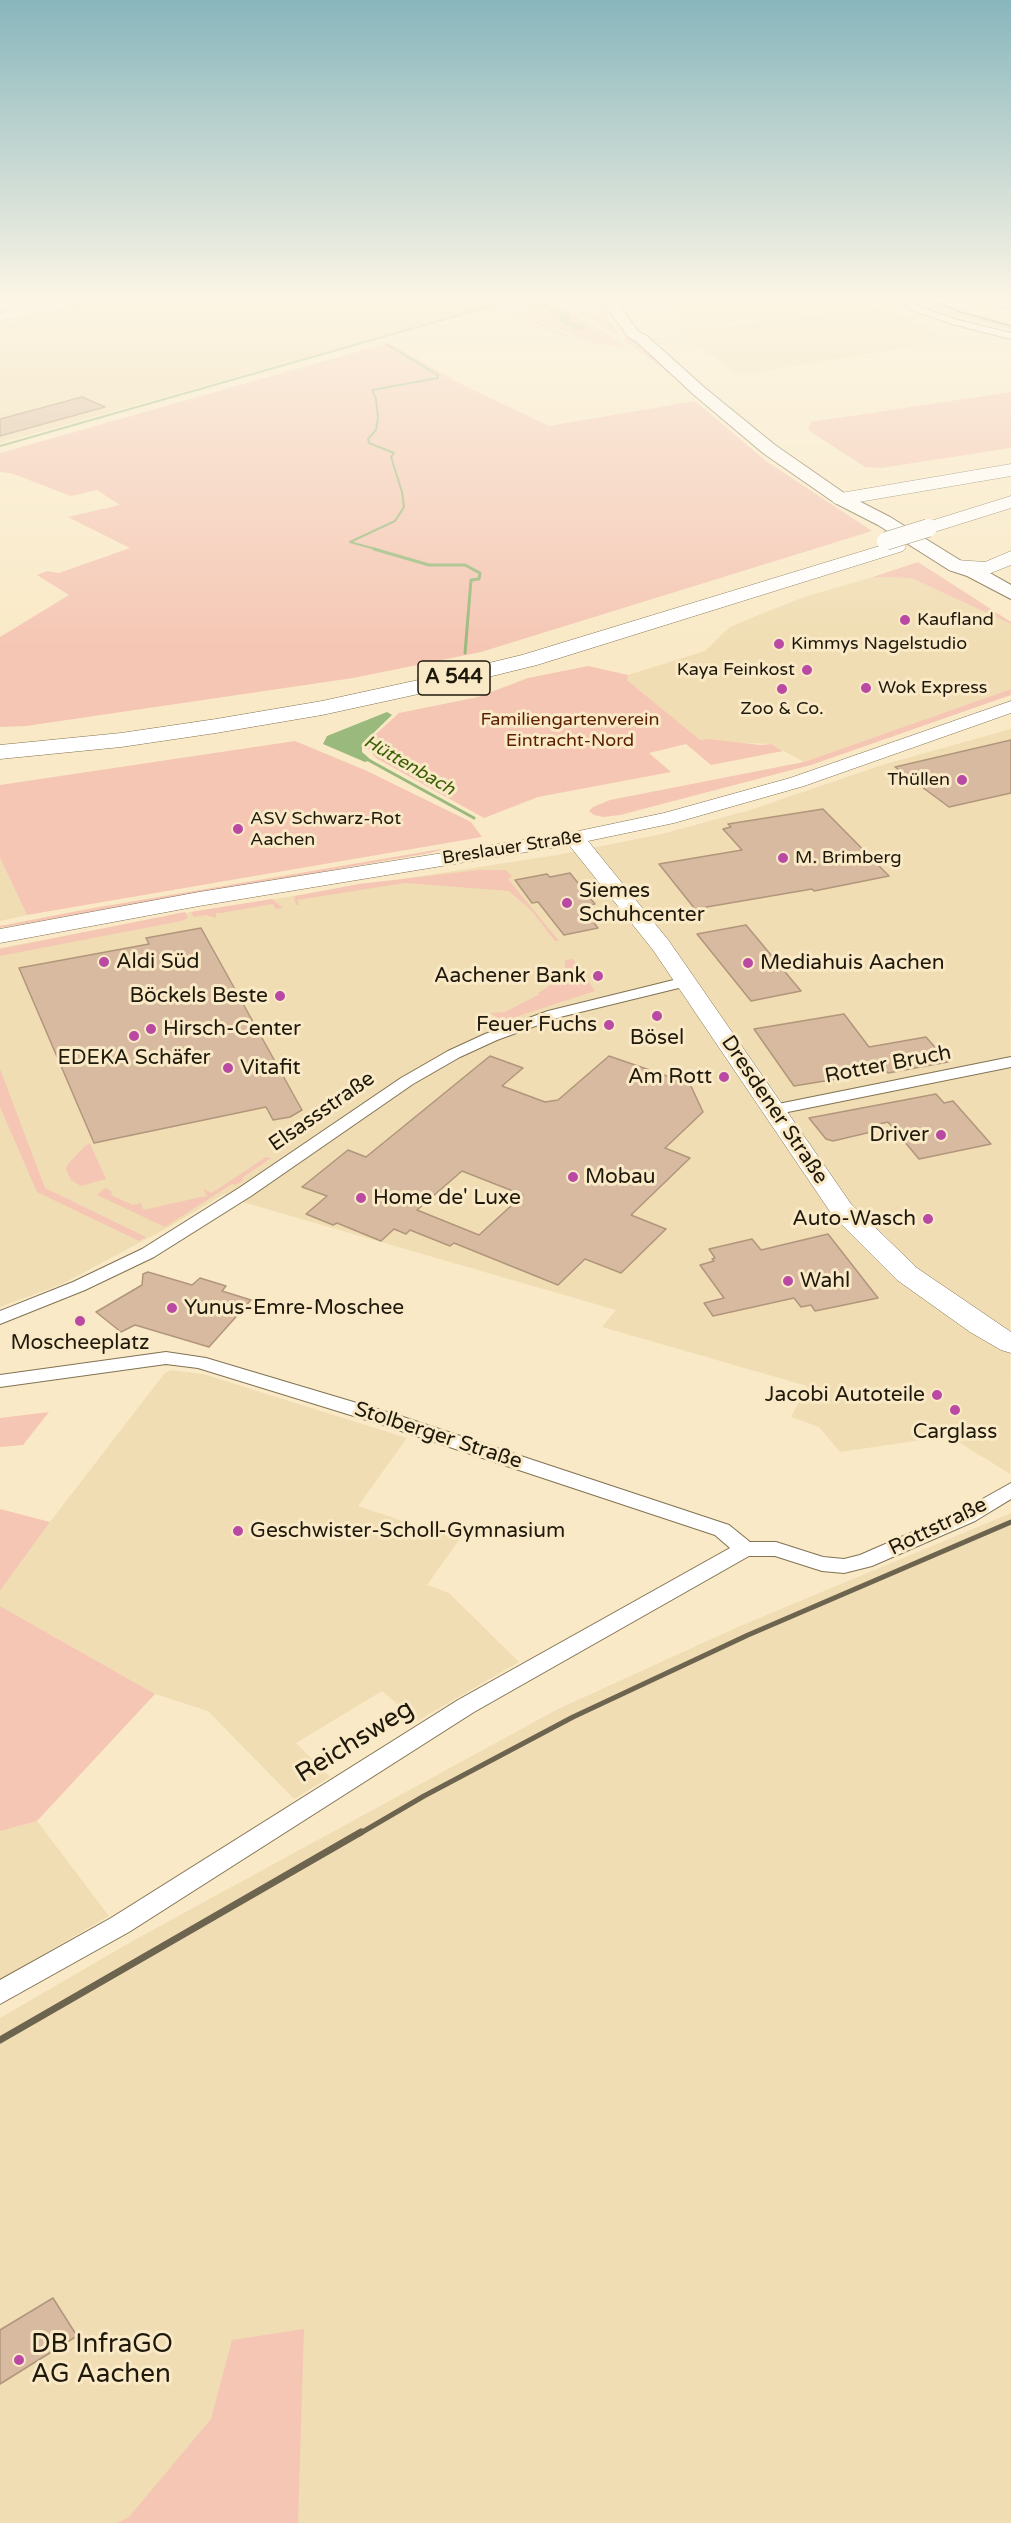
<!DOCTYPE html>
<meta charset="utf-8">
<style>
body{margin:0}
canvas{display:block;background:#f9e9c6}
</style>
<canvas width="1011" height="2523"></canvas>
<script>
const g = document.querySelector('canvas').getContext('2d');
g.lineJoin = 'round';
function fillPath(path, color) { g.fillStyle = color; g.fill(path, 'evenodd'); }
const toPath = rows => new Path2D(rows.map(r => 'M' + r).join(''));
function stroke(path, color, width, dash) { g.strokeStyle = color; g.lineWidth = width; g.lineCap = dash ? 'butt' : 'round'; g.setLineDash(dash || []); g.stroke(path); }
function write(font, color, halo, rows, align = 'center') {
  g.font = font + ' "Varela Round",sans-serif'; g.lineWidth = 6; g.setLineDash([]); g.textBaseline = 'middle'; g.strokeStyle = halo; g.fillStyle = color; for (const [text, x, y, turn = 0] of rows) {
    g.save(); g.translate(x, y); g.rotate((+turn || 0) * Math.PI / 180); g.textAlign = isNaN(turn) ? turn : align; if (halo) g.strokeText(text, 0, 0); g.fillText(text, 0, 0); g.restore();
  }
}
fillPath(toPath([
 [122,295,518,295,497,304,0,443,0,324],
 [665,295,875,295,870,304,699,326,673,308],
 [884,305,940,336,926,344,740,375,678,332],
 [873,577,911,578,1011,624,1011,689,804,762,771,744,701,741,627,680,628,675,705,651,730,627,761,614,804,597],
 [1011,729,1010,1474,949,1436,840,1452,819,1427,791,1417,807,1386,602,1327,616,1310,246,1203,224,1194,169,1227,62,1284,0,1307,0,948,191,912,557,855,662,834,750,810,882,765],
 [0,858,27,915,0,921],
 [171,1370,203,1374,407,1438,358,1506,459,1540,427,1585,449,1593,519,1662,417,1721,382,1691,296,1743,330,1777,294,1799,208,1711,155,1694,0,1606,0,1591,50,1522,164,1374],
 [1011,1513,1011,2523,0,2523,0,2018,136,1939,558,1709,738,1627],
 [37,1821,109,1916,0,1979,0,1831]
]), '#f0ddb3');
fillPath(toPath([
 [549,295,561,300,571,299,609,321,618,332,613,333],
 [572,295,600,295,631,338,682,383,624,340,627,337,617,322],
 [622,295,658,295,667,306,635,308],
 [903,295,915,295,959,313,1011,327,1011,330,933,309],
 [543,297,576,316,615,339,589,339,576,336,526,315,514,305,528,299],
 [498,309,510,309,574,338,616,340,627,348,591,343,563,336,506,311,494,311,390,343,457,382,549,426,695,401,766,461,872,531,481,652,353,678,26,726,0,727,0,637,69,595,37,575,47,571,59,573,130,548,68,517,120,505,97,490,71,496,11,473,0,472,0,453,388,343],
 [1011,392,1011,448,881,468,865,467,808,430,811,422],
 [918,562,1011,622,1011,624,911,578,873,577],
 [588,666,628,675,627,680,700,740,709,739,760,745,771,744,783,751,711,765,686,744,649,753,671,772,538,797,484,818,376,758,366,747,369,740,399,713,478,697,528,678],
 [1011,689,1011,695,811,765,620,815,603,817,594,815,589,811,593,807,610,800,804,762],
 [295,741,367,771,471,822,482,837,27,915,0,858,0,785],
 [447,848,430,853,0,928,0,926,88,909],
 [479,870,506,870,512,877,508,879,559,941,555,941,531,910,509,891,405,883,297,900,299,905,297,905,294,900,295,896,359,884],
 [272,899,283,908,276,909,273,904,221,913,216,913,216,918,206,915,194,917,191,912],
 [185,912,188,918,181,921,0,956,0,949],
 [573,959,595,991,488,1026,485,1023,496,1017,490,1013,505,1012,540,994,538,993,565,976,565,960],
 [0,1069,45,1188,146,1237,139,1241,37,1192,0,1107],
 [90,1144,106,1179,81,1186,71,1180,66,1169,68,1164,86,1145],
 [266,1157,271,1158,242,1178,244,1180,235,1185,232,1184,165,1227,97,1195,105,1188,108,1189,112,1192,111,1195,126,1202,133,1205,141,1203,143,1210,201,1197,207,1196,203,1189,212,1193],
 [49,1412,23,1445,0,1447,0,1418],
 [0,1509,50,1522,0,1591],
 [0,1606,155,1694,37,1821,0,1831],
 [304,2329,298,2523,117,2523,129,2517,211,2419,232,2340]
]), '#f5c6b4');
fillPath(toPath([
 [531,300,537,300,567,313,570,316,570,322,587,327,578,330,560,322,561,315,533,306,528,302],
 [387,712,392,715,362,744,362,752,371,760,365,762,323,744,327,736]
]), '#99b97d');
stroke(toPath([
 [0,446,530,295],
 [379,550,350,542,395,521,404,507,402,492,391,457,394,453,369,443,368,439,376,430,378,418,376,399,372,390,438,378,438,375,388,345]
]), '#99b97d', 2);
stroke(toPath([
 [374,549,429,565,465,565,480,573,479,579,471,580,465,653],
 [363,757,474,818]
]), '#99b97d', 3);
const building = toPath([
 [82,397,105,407,0,436,0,419,82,397],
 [1011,740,1011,793,949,807,895,767,1011,740],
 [823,809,889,876,814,891,812,889,695,909,659,864,742,850,723,829,731,827,728,824,823,809],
 [570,873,595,904,584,906,597,923,594,923,598,928,564,935,538,902,532,903,515,880,547,874,550,877,570,873],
 [746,925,801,991,751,1001,697,934,746,925],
 [201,928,302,1110,290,1117,273,1120,266,1107,94,1143,19,968,149,944,146,938,201,928],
 [844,1014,869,1047,926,1037,948,1062,888,1073,886,1071,794,1086,754,1029,844,1014],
 [490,1056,523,1068,502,1086,545,1102,558,1100,609,1056,690,1084,703,1112,665,1148,690,1158,631,1215,666,1229,621,1273,585,1259,558,1285,454,1243,450,1246,410,1230,406,1234,394,1229,381,1241,337,1223,333,1225,306,1214,327,1196,302,1187,348,1150,366,1157,490,1056],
 [462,1171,523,1195,479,1235,417,1210,462,1171],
 [936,1094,944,1103,953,1101,991,1144,919,1159,888,1122,875,1125,871,1132,833,1141,826,1139,809,1118,936,1094],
 [828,1234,878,1298,815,1311,811,1305,801,1307,794,1298,713,1316,704,1303,724,1298,700,1265,714,1261,712,1259,715,1258,709,1249,752,1239,761,1250,828,1234],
 [148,1272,192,1285,200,1278,226,1286,222,1291,251,1300,209,1347,135,1325,121,1332,96,1312,142,1285,143,1274,148,1272],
 [53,2298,77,2336,0,2384,0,2330,53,2298]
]);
fillPath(building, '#d7ba9f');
stroke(building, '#b2967c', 1.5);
const street = toPath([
 [886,295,897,295,923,308,958,320,1011,333,1011,339,952,324,917,312,886,295],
 [967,295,981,295,1011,304,1011,310,967,295],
 [686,977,694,982,691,985,560,1017,497,1040,460,1057,413,1084,251,1196,154,1257,85,1290,0,1324,0,1311,73,1282,142,1249,239,1188,401,1078,448,1051,485,1034,548,1011,686,977],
 [1011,1057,1011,1067,773,1115,765,1110,773,1105,1011,1057],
 [166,1352,206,1358,397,1415,729,1525,750,1542,776,1542,823,1557,844,1559,860,1555,961,1511,1011,1483,1011,1499,975,1521,872,1566,844,1573,822,1571,775,1556,749,1556,474,1712,129,1932,0,2004,0,1980,111,1918,458,1700,730,1548,715,1535,383,1425,198,1368,166,1364,0,1387,0,1375,166,1352]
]);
const secondary = toPath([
 [81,295,105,295,99,299,0,321,0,313,81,295],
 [1011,701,1011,713,804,786,674,823,588,841,669,941,851,1204,917,1268,1011,1332,1011,1353,1001,1350,970,1332,897,1280,833,1216,653,950,569,845,199,906,0,943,0,929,199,892,574,832,664,813,790,778,1011,701]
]);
const primary = toPath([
 [598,295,612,295,638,331,647,336,705,388,775,445,847,495,890,517,963,562,981,568,1011,585,1011,599,967,576,949,570,878,525,835,503,763,453,693,394,637,342,628,337,598,295]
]);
const highway = toPath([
 [1011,464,1011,476,841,505,834,503,831,499,834,495,841,493,1011,464],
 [1011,496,1011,508,928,534,921,532,918,528,921,524,1011,496],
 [896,541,903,543,906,547,903,551,537,665,423,693,322,715,216,733,121,747,0,759,0,745,121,733,216,719,322,701,423,679,522,655,896,541],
 [1011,551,1011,565,991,573,980,575,956,572,949,570,946,566,949,562,956,560,985,562,1011,551]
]);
stroke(street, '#817252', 2);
stroke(secondary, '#817252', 1);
stroke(primary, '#817252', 2);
stroke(highway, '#817252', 1);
fillPath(street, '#fff');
fillPath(secondary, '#fff');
fillPath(primary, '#fff');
fillPath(highway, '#fff');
stroke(toPath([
 [919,295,961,312,1011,326]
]), '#6d644f', 2);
stroke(toPath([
 [359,1834,424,1796,573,1717,748,1635,1011,1522]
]), '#6d644f', 5);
stroke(toPath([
 [0,2040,361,1832]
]), '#6d644f', 7);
const highwayBridge = toPath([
 [886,541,928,528]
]);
stroke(highwayBridge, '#817252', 19, []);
stroke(highwayBridge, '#fff', 18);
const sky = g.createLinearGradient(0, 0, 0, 648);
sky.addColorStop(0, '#88b6bd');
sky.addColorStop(0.46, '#fcf5e5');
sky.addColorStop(1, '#fcf5e500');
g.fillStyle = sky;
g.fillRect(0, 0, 1011, 648);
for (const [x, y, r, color] of [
 [905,620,6,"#ba49a4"],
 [779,644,6,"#ba49a4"],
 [807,670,6,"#ba49a4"],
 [866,688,6,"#ba49a4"],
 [782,689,6,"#ba49a4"],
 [962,780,6,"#ba49a4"],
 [238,829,6,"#ba49a4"],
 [783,858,6,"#ba49a4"],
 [567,903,6,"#ba49a4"],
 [104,962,6,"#ba49a4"],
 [748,963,6,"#ba49a4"],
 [598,976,6,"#ba49a4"],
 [280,996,6,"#ba49a4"],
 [657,1016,6,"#ba49a4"],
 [609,1025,6,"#ba49a4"],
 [151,1029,6,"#ba49a4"],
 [134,1036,6,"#ba49a4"],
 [228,1068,6,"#ba49a4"],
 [724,1077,6,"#ba49a4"],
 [941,1135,6,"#ba49a4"],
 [573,1177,6,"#ba49a4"],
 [361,1198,6,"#ba49a4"],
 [928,1219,6,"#ba49a4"],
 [788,1281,6,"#ba49a4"],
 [172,1308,6,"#ba49a4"],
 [80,1321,6,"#ba49a4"],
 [937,1395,6,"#ba49a4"],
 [955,1410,6,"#ba49a4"],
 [238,1531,6,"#ba49a4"],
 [19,2360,6,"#ba49a4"]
]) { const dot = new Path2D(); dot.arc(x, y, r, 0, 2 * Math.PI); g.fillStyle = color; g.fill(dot); stroke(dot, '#f9e9c6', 2); }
write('18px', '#1f190c', '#f9e9c6', [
 ["Kaufland",917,620],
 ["Kimmys Nagelstudio",791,644],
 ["Kaya Feinkost",795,670,"right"],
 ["Wok Express",878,688],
 ["Zoo & Co.",782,709,"center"],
 ["Thüllen",950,780,"right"],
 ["ASV Schwarz-Rot",250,819],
 ["Aachen",250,840],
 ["M. Brimberg",795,858]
], 'left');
write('18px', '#5b1f02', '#f9e9c6', [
 ["Familiengartenverein",570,720],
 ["Eintracht-Nord",570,741]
]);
write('italic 18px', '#385d00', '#f9e9c6', [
 ["Hüttenbach",409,766,30]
]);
write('18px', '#1f190c', '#f9e9c6', [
 ["Breslauer Straße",512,848,-9]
]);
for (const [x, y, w] of [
 [454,678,72]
]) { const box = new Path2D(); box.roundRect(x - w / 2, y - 17, w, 34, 4.5); g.fillStyle = '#f9e9c6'; g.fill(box); stroke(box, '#1f190c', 1.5); }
write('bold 20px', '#1f190c', null, [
 ["A 544",454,678]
]);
write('21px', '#1f190c', '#f9e9c6', [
 ["Siemes",579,891],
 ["Schuhcenter",579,915],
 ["Aldi Süd",116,962],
 ["Mediahuis Aachen",760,963],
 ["Aachener Bank",586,976,"right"],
 ["Böckels Beste",268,996,"right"],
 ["Feuer Fuchs",597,1025,"right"],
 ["Hirsch-Center",163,1029],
 ["Bösel",657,1038,"center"],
 ["EDEKA Schäfer",134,1058,"center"],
 ["Vitafit",240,1068],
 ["Am Rott",712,1077,"right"],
 ["Driver",929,1135,"right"],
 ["Mobau",585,1177],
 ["Home de' Luxe",373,1198],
 ["Auto-Wasch",916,1219,"right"],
 ["Wahl",800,1281],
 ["Yunus-Emre-Moschee",184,1308],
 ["Moscheeplatz",80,1343,"center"],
 ["Jacobi Autoteile",925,1395,"right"],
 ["Carglass",955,1432,"center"],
 ["Geschwister-Scholl-Gymnasium",250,1531]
], 'left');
write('21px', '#1f190c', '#f9e9c6', [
 ["Rotter Bruch",888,1065,-11],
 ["Dresdener Straße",774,1110,56],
 ["Elsassstraße",322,1112,-35],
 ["Stolberger Straße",438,1436,18],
 ["Rottstraße",938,1527,-26]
]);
write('26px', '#1f190c', '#f9e9c6', [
 ["Reichsweg",355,1742,-32]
]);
write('26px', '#1f190c', '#f9e9c6', [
 ["DB InfraGO",31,2345],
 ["AG Aachen",31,2375]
], 'left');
</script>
